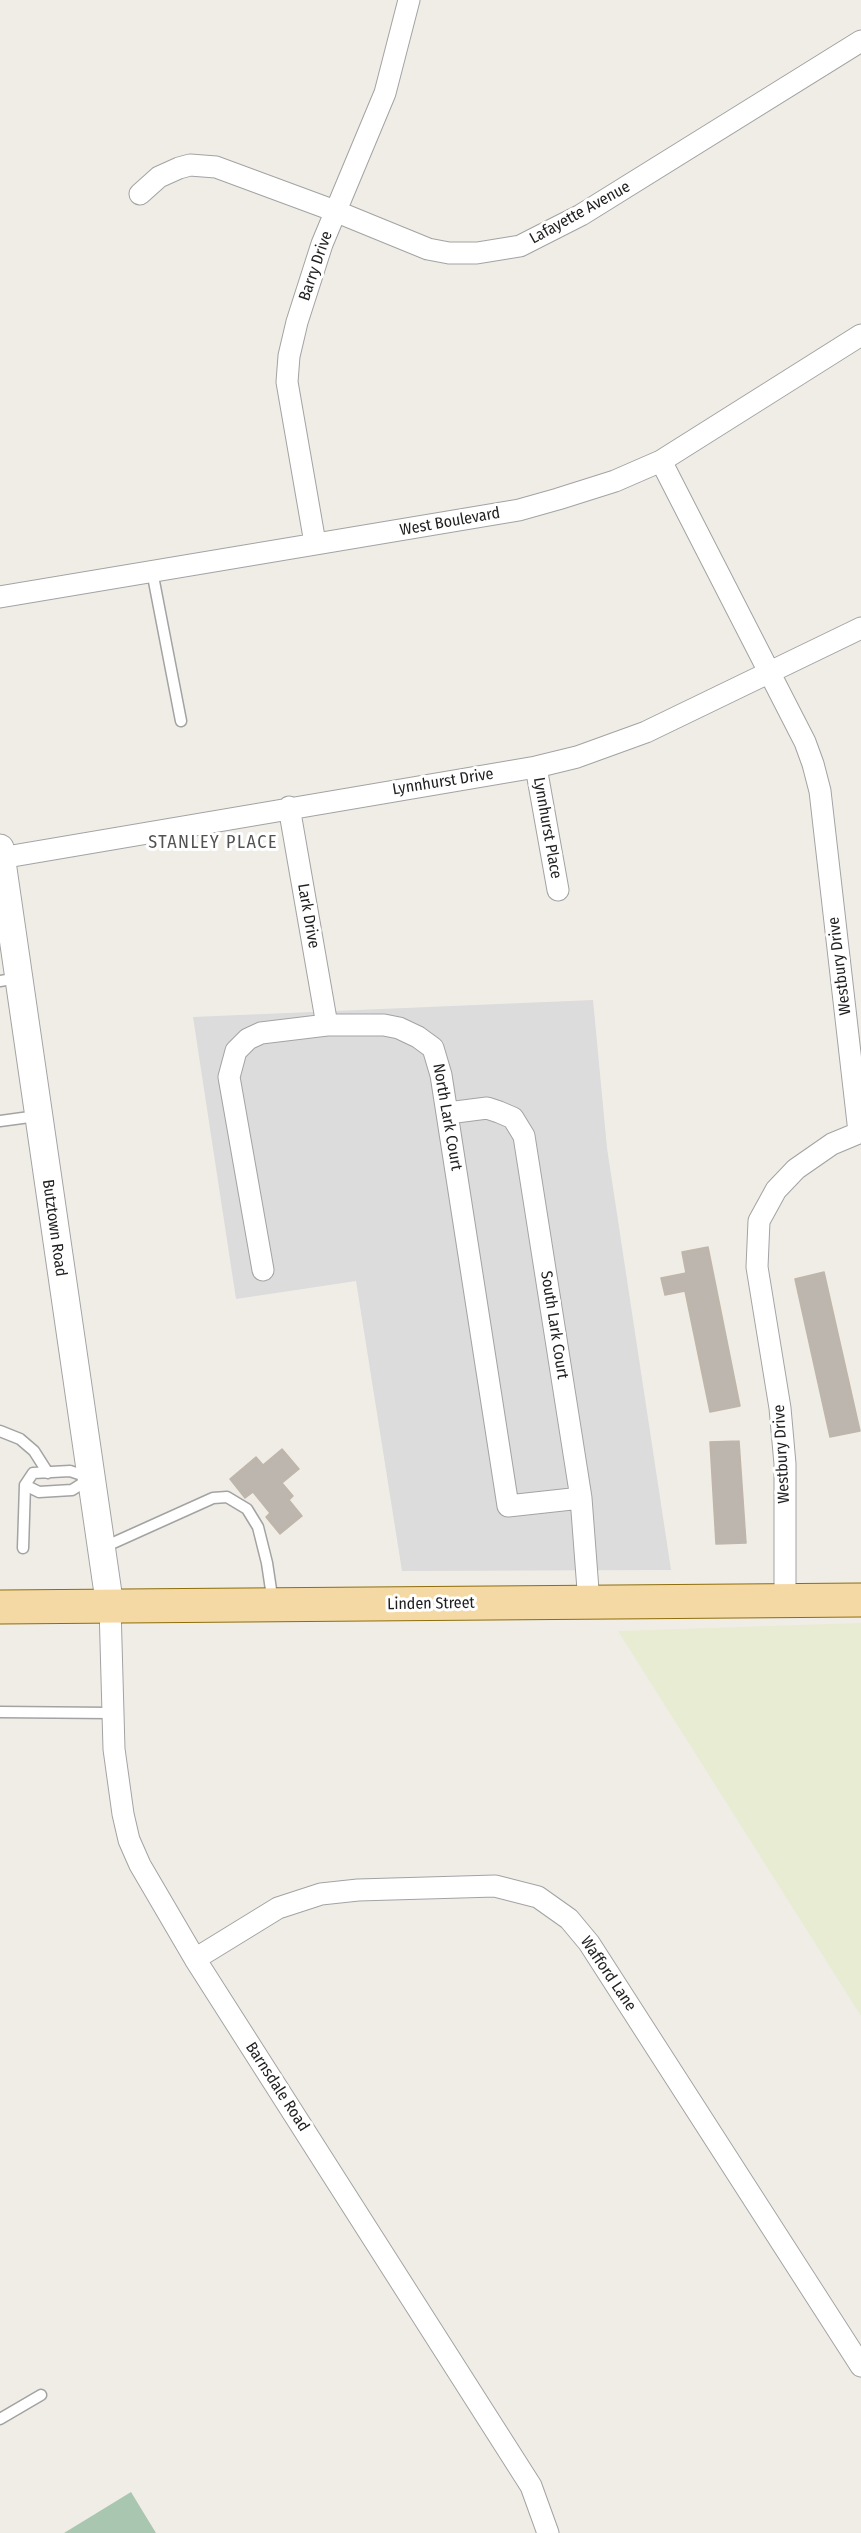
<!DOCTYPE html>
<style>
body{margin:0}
canvas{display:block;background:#efede6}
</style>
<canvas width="861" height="2533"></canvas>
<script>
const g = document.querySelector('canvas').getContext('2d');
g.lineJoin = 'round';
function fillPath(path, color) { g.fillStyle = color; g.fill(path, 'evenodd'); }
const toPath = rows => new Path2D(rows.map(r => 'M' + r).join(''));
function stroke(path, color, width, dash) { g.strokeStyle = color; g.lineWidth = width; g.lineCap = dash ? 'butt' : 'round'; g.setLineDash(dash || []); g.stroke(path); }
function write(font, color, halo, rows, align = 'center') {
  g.font = font + ' "Fira Sans Condensed",sans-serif'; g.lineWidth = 6; g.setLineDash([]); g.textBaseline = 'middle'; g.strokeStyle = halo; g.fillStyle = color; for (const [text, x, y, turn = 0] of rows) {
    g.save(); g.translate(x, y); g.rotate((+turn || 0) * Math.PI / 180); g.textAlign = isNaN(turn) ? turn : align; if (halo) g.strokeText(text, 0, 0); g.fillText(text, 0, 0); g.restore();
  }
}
fillPath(toPath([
 [593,1000,607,1148,671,1570,402,1571,356,1281,236,1299,193,1017]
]), '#dddcdc');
fillPath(toPath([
 [861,1623,861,2016,618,1631]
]), '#e8ecd3');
fillPath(toPath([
 [131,2492,156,2533,64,2533]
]), '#a9c6b0');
const building = toPath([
 [708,1247,740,1406,710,1412,685,1291,665,1295,661,1278,686,1273,682,1252,708,1247],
 [824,1272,860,1431,830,1437,795,1279,824,1272],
 [739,1441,746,1543,716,1544,710,1442,739,1441],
 [282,1449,299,1469,282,1483,293,1496,289,1500,302,1516,280,1534,266,1517,270,1513,253,1492,245,1498,230,1479,256,1457,263,1465,282,1449]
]);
fillPath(building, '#bcb6af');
stroke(building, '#c0b5a9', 1.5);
const service = toPath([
 [152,571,181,721],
 [0,981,18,978],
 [0,1121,37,1116],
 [0,1431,20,1439,34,1451,48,1473],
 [70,1471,91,1478,72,1490,39,1492,25,1485,33,1473,70,1471],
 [23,1548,25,1485],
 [102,1548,213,1498,227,1497,247,1509,258,1527,267,1563,273,1603],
 [0,1712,111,1713],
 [0,2419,41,2395]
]);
const minor = toPath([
 [140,194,159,177,179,168,190,165,216,167,335,211,428,249,449,253,477,253,520,246,581,215,861,41],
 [661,461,805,742,813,764,820,791,859,1132],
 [315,543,287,382,289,356,297,322,322,244,385,93,409,0],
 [0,597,519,510,558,499,615,481,661,461,861,335],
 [536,767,558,890],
 [289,807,327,1025],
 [1,858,536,767,577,757,646,732,861,628],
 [448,1113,487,1108,499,1112,513,1118,524,1136,581,1498,589,1603],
 [263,1270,229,1077,236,1051,248,1039,261,1033,327,1025,384,1025,399,1028,418,1037,433,1048,441,1075,508,1506,581,1498],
 [785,1601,785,1464,780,1408,757,1267,759,1221,776,1190,796,1169,832,1144,861,1132],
 [110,1607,114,1749,123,1814,129,1840,140,1865,195,1959,531,2486,548,2533],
 [195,1959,278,1908,321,1894,358,1890,495,1886,538,1897,569,1919,589,1943,861,2366]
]);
const tertiary = toPath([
 [0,848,110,1607]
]);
const primary = toPath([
 [0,1607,861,1600]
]);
stroke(service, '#a3a3a3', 13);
stroke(minor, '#a3a3a3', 23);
stroke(tertiary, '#a3a3a3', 29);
stroke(primary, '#8e6e0b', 35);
stroke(service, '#fff', 10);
stroke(minor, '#fff', 21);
stroke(tertiary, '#fff', 27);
stroke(primary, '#f5d9a5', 33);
write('16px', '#1f1f1f', '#fff', [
 ["Lafayette Avenue",580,213,-29],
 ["Barry Drive",316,266,-71],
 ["West Boulevard",450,522,-10],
 ["Lynnhurst Drive",443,782,-9],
 ["Lynnhurst Place",547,828,80],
 ["Lark Drive",308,916,80],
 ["Westbury Drive",840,966,-97],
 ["North Lark Court",447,1117,80],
 ["Butztown Road",54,1228,82],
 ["South Lark Court",554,1325,81],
 ["Westbury Drive",782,1454,-93],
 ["Linden Street",431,1604,-1],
 ["Wafford Lane",608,1974,56],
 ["Barnsdale Road",277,2087,57]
]);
g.letterSpacing = '1.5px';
write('18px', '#525252', '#fff', [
 ["STANLEY PLACE",213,843]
]);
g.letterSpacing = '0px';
</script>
